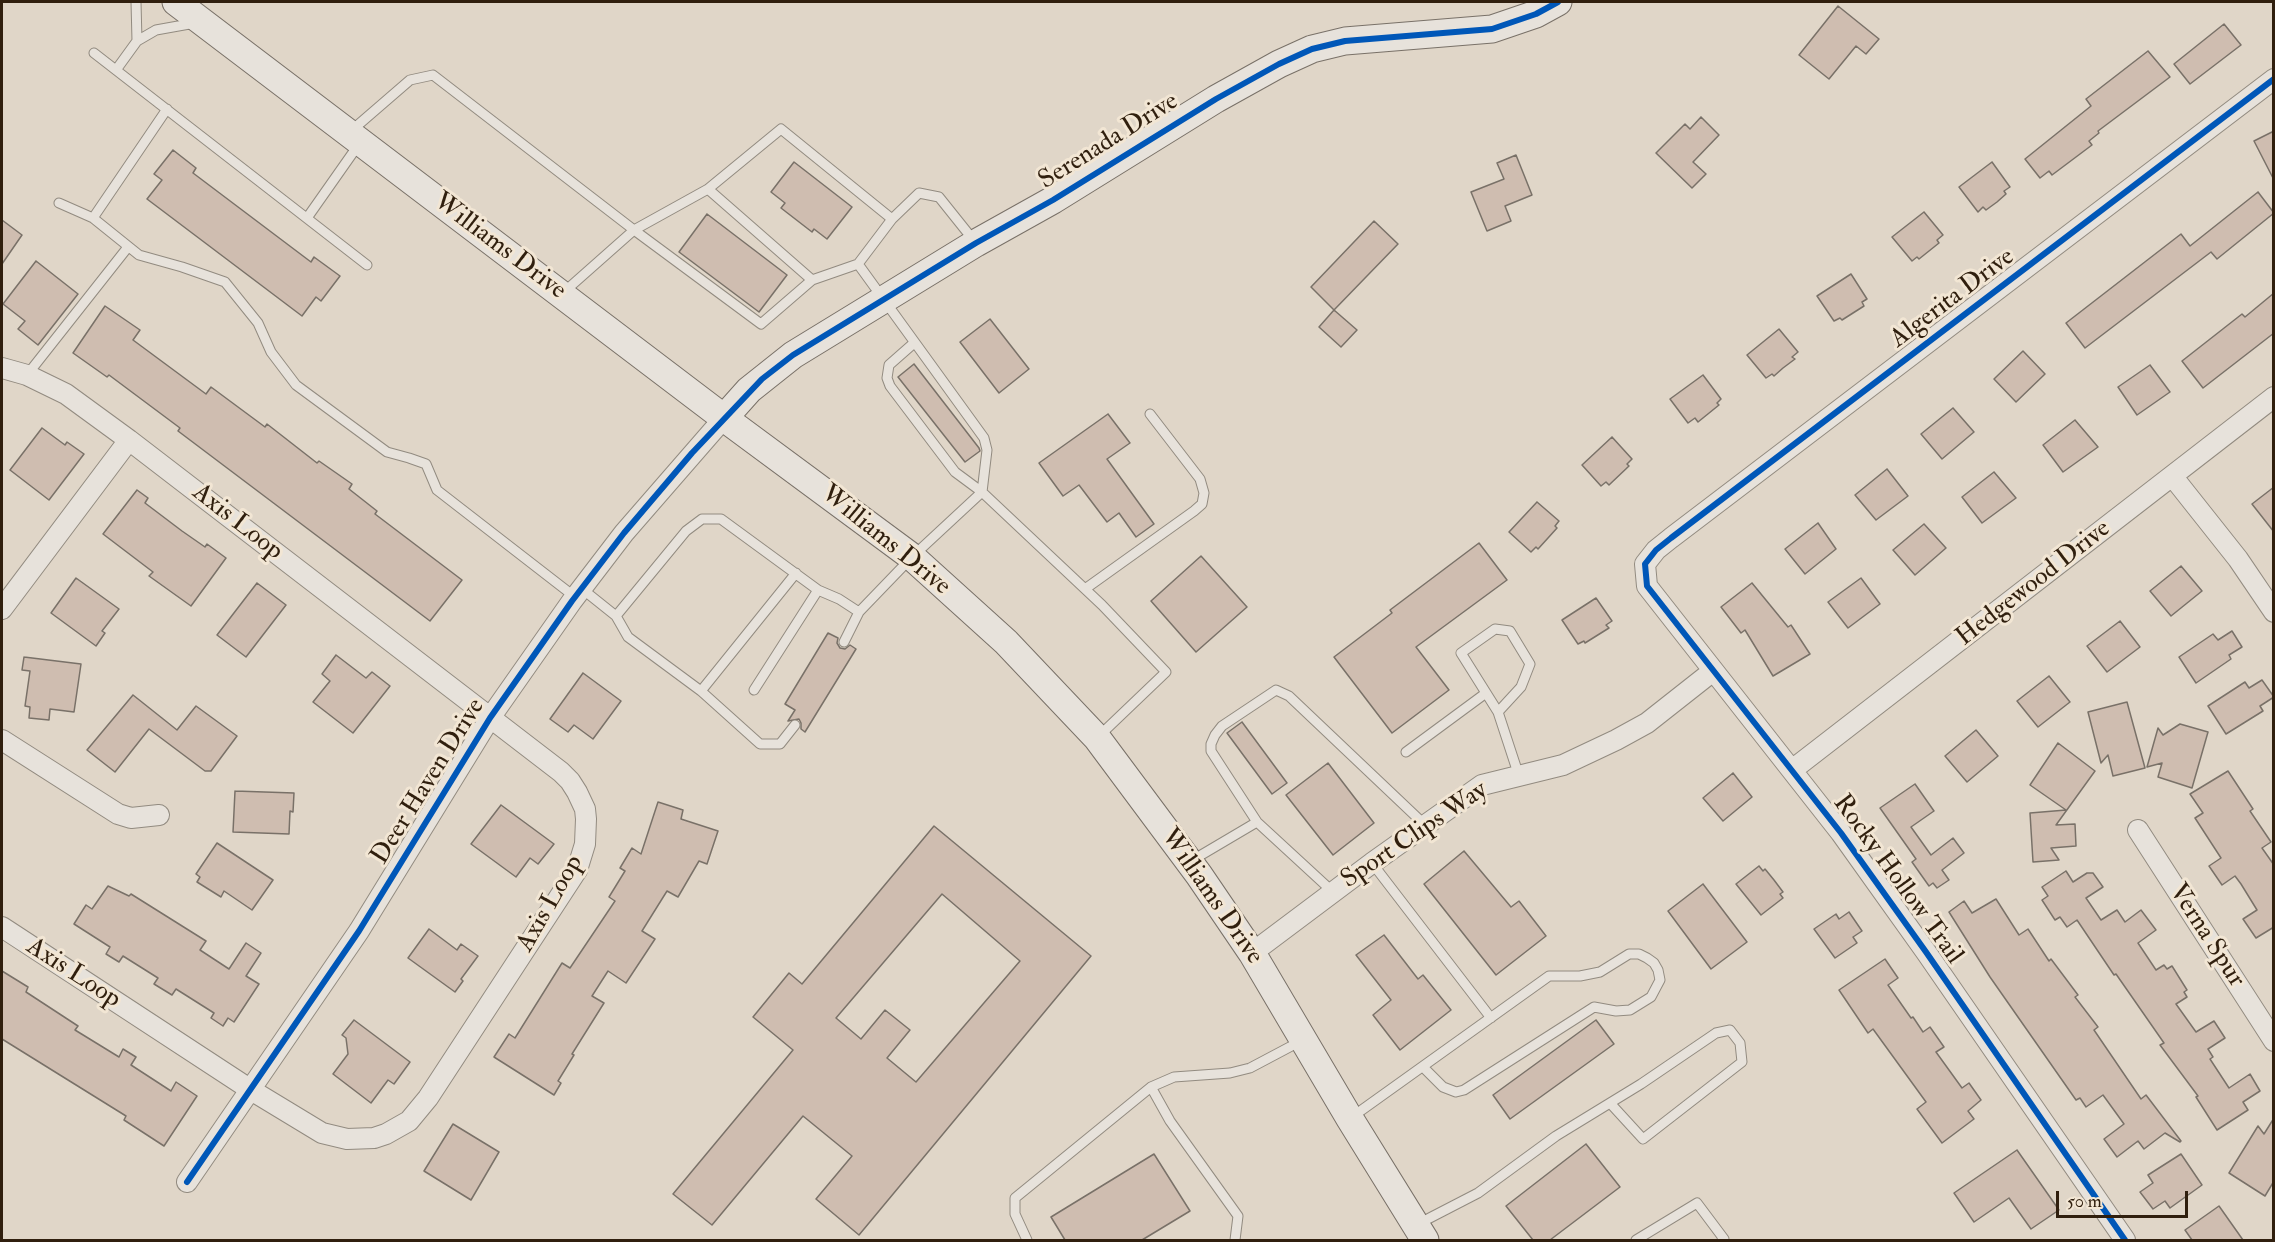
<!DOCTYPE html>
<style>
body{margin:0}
#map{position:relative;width:2275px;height:1242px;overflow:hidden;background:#e0d6c8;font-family:"IM FELL Double Pica",serif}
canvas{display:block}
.frame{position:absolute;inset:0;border:3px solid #301f0e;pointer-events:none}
.scale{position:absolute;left:2056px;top:1191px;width:132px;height:27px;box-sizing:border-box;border:3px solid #301f0e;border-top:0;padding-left:8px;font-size:18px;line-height:21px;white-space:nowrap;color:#301f0e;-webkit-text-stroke:4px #f2e6d4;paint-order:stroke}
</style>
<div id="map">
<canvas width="2275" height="1242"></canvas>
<div class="frame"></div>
<div class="scale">50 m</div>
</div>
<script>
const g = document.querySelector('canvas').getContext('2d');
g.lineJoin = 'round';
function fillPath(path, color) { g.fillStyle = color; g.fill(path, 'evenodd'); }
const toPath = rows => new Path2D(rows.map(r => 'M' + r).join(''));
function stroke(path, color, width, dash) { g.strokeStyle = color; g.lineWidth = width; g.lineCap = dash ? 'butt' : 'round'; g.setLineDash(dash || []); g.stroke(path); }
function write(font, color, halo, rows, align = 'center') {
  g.font = font + ' "IM FELL Double Pica",serif'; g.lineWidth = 6; g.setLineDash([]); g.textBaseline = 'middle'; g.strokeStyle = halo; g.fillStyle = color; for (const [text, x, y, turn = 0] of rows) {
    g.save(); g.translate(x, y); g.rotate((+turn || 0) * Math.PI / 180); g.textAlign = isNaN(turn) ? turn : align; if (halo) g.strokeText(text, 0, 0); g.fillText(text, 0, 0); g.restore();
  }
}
const building = toPath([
 [1838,6,1879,39,1866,54,1856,46,1829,79,1799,55,1838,6],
 [2224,24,2241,45,2190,84,2174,64,2224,24],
 [2148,51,2170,77,2098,131,2099,133,2089,141,2092,145,2052,175,2049,171,2040,178,2025,159,2091,106,2086,99,2148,51],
 [1701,117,1719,135,1693,162,1706,174,1692,188,1656,153,1685,124,1690,129,1701,117],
 [2274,131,2274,180,2254,141,2274,131],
 [173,150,196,168,193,173,311,262,314,257,340,276,321,301,316,297,302,316,147,199,162,180,154,174,173,150],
 [1516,155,1532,195,1505,206,1511,221,1487,231,1471,192,1504,179,1497,163,1516,155],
 [794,162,852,207,827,239,814,229,812,232,781,208,785,203,771,192,794,162],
 [1992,162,2010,187,2004,191,2006,194,1997,202,1986,210,1983,207,1978,212,1959,187,1992,162],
 [2258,192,2274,213,2217,259,2211,252,2085,348,2066,323,2181,234,2190,246,2258,192],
 [1924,212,1943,235,1937,240,1939,243,1919,259,1917,257,1912,261,1892,237,1924,212],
 [707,214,787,275,759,312,679,252,707,214],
 [2,220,22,235,2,264,2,220],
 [1374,221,1398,244,1334,310,1311,287,1374,221],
 [36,261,78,294,38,345,18,329,25,321,3,304,36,261],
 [1851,274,1867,299,1862,302,1864,306,1842,320,1840,318,1834,321,1817,296,1851,274],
 [2274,293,2274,333,2203,388,2182,361,2242,314,2245,317,2274,293],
 [105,306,140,330,133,340,206,394,211,387,265,427,267,424,317,463,319,461,352,484,349,489,377,511,375,514,462,580,430,621,178,431,180,428,109,375,107,377,73,353,105,306],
 [1334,310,1357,330,1341,347,1319,327,1334,310],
 [990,319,1029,369,999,393,960,342,990,319],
 [1779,329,1798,352,1792,357,1795,359,1783,368,1774,376,1772,374,1766,378,1747,355,1779,329],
 [2023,351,2045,374,2016,402,1994,379,2023,351],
 [914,364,979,448,980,451,965,462,898,377,914,364],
 [2150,365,2170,392,2137,415,2118,387,2150,365],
 [1703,375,1721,399,1717,403,1719,405,1698,422,1695,418,1688,423,1670,399,1703,375],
 [1953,408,1974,432,1942,459,1921,434,1953,408],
 [1108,414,1130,443,1107,459,1154,524,1136,537,1119,513,1107,522,1079,485,1063,496,1039,463,1108,414],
 [2075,420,2098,447,2063,472,2043,445,2075,420],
 [42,428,65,445,67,442,84,454,49,500,10,470,42,428],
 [1612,437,1632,459,1627,464,1629,466,1609,485,1606,482,1601,486,1582,465,1612,437],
 [1887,469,1908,496,1876,520,1855,495,1887,469],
 [1994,472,2016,498,1982,523,1962,497,1994,472],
 [2274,487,2274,532,2252,504,2274,487],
 [137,490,148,498,145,503,182,531,205,547,207,544,226,558,191,606,149,576,153,572,103,534,137,490],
 [1537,502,1559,521,1555,526,1557,528,1548,538,1538,549,1536,547,1531,552,1509,532,1537,502],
 [1818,523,1836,549,1805,574,1785,549,1818,523],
 [1924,524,1946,548,1915,575,1893,550,1924,524],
 [1479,543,1507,580,1416,647,1449,690,1392,733,1334,657,1392,613,1390,610,1479,543],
 [1201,556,1247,607,1196,652,1151,601,1201,556],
 [2181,566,2202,591,2171,616,2150,591,2181,566],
 [76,578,119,609,102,631,105,633,96,646,51,613,76,578],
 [1861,578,1880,604,1848,628,1828,602,1861,578],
 [257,583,286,605,246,657,217,635,257,583],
 [1752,583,1788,627,1791,625,1810,654,1773,676,1745,630,1741,633,1721,607,1752,583],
 [1596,598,1612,621,1606,625,1609,628,1585,643,1584,641,1578,644,1562,620,1596,598],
 [2120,621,2140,647,2107,672,2087,646,2120,621],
 [2232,631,2242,647,2229,655,2231,659,2196,683,2179,657,2213,634,2218,640,2232,631],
 [828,633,838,638,837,643,840,648,845,649,850,645,856,649,805,732,801,729,801,723,799,719,788,721,795,710,785,704,828,633],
 [336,655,366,678,372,672,390,686,353,733,313,702,330,681,322,674,336,655],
 [24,657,81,664,74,712,50,709,49,720,29,718,30,707,25,706,30,671,22,670,24,657],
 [583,673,621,701,593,739,574,725,568,732,550,719,583,673],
 [2049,676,2070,702,2038,727,2017,701,2049,676],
 [2262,680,2274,697,2260,706,2263,711,2226,734,2208,706,2245,682,2249,688,2262,680],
 [133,695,177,730,196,706,237,736,211,771,205,771,149,729,115,772,87,750,133,695],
 [2127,702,2145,768,2113,776,2108,755,2101,763,2088,712,2127,702],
 [1242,722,1287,783,1272,794,1227,733,1242,722],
 [2180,724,2208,732,2192,788,2158,777,2162,763,2147,767,2158,728,2163,735,2180,724],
 [1976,730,1998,756,1967,782,1945,756,1976,730],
 [2058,743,2095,771,2056,825,2075,824,2076,846,2051,848,2059,860,2033,862,2030,813,2066,810,2030,785,2058,743],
 [1328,763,1374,823,1333,855,1286,795,1328,763],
 [2228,771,2253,809,2250,811,2271,842,2262,848,2274,865,2274,927,2256,938,2243,919,2257,910,2241,884,2235,876,2222,885,2209,866,2221,858,2195,818,2203,813,2190,794,2228,771],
 [1733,773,1752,797,1723,821,1703,798,1733,773],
 [1915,784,1934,811,1911,827,1931,855,1953,838,1964,853,1942,870,1949,880,1937,888,1933,883,1929,886,1912,862,1916,859,1880,808,1915,784],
 [235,791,294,793,293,812,290,811,289,834,233,832,235,791],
 [658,802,683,810,681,819,718,831,707,864,699,861,678,897,667,891,642,931,655,939,626,983,608,971,592,996,604,1003,572,1054,574,1055,558,1081,561,1083,554,1095,494,1057,509,1034,515,1038,562,963,570,968,615,901,609,897,625,871,620,868,632,848,641,854,658,802],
 [501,805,554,844,538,864,530,858,516,877,471,844,501,805],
 [934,826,1091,956,859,1235,816,1199,852,1156,803,1116,712,1225,673,1194,793,1050,753,1017,789,973,802,984,934,826],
 [942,894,1020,961,916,1082,887,1058,910,1030,885,1010,861,1039,836,1018,942,894],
 [217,843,273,880,252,910,224,891,221,897,197,882,200,877,196,874,217,843],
 [1464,851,1511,907,1519,901,1546,936,1496,975,1424,884,1464,851],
 [1759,866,1763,871,1765,869,1774,880,1783,892,1780,894,1783,898,1761,915,1736,884,1759,866],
 [2066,871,2073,882,2087,873,2093,873,2103,887,2086,898,2101,920,2117,910,2125,922,2141,910,2156,930,2138,943,2156,970,2164,965,2167,969,2172,966,2187,990,2184,992,2187,997,2176,1004,2196,1032,2214,1021,2225,1038,2208,1049,2213,1057,2210,1059,2229,1088,2250,1074,2260,1091,2243,1102,2248,1110,2217,1130,2196,1097,2198,1096,2160,1045,2164,1043,2116,974,2114,975,2077,920,2067,927,2060,917,2055,920,2042,900,2048,896,2042,887,2066,871],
 [1703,884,1747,942,1711,969,1668,911,1703,884],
 [108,886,129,896,131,894,206,941,200,950,229,969,246,943,261,953,246,976,259,984,234,1022,228,1018,223,1026,211,1018,214,1013,176,989,172,995,154,984,158,978,123,956,119,962,106,954,110,947,74,924,86,905,92,909,108,886],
 [1996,899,2019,935,2028,929,2049,961,2051,959,2078,995,2075,997,2098,1027,2094,1030,2141,1099,2146,1095,2181,1141,2180,1142,2165,1133,2144,1149,2138,1141,2117,1157,2104,1139,2124,1124,2103,1095,2086,1107,2080,1098,2076,1100,1990,977,1949,912,1964,901,1972,913,1996,899],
 [1849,912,1862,931,1853,937,1857,943,1835,958,1814,929,1836,914,1839,919,1849,912],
 [429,929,457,950,461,944,478,956,461,979,463,981,455,992,408,958,429,929],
 [1384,935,1418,979,1423,975,1451,1010,1400,1050,1373,1015,1391,1000,1356,955,1384,935],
 [1885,959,1898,978,1888,985,1911,1018,1913,1017,1923,1032,1930,1027,1944,1047,1936,1052,1962,1088,1969,1083,1981,1100,1968,1111,1974,1119,1942,1143,1917,1109,1926,1102,1873,1029,1868,1033,1839,990,1885,959],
 [2,971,28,987,26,992,78,1026,75,1030,119,1057,123,1049,136,1057,131,1065,171,1091,176,1082,197,1096,164,1146,124,1120,126,1116,2,1039,2,971],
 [354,1020,410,1062,394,1084,388,1080,371,1103,333,1074,348,1054,346,1038,342,1035,354,1020],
 [1596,1020,1614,1044,1510,1119,1493,1095,1596,1020],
 [2274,1118,2274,1181,2265,1196,2229,1173,2258,1126,2264,1134,2274,1118],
 [453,1124,499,1152,471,1200,424,1171,453,1124],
 [1586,1144,1620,1187,1550,1240,1533,1240,1506,1206,1586,1144],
 [2017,1150,2059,1210,2031,1229,2009,1198,1974,1222,1954,1193,2017,1150],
 [1154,1154,1190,1211,1142,1240,1065,1240,1051,1217,1154,1154],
 [2181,1154,2202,1185,2170,1208,2165,1201,2153,1209,2140,1192,2153,1183,2148,1175,2181,1154],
 [2219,1206,2243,1240,2192,1240,2185,1230,2219,1206]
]);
fillPath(building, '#cfbdb0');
stroke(building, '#797168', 1.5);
const lane = toPath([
 [136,2,137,41],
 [94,53,367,265],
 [116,70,137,41,156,30,195,23],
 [351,131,410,80,433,75,634,230,708,189,812,280,858,264,984,438,987,450,982,492,912,557,859,612,839,599,818,590,721,519,702,519,686,531,616,616],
 [708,189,781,129,892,219,919,193,939,197,975,242],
 [59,203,93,218,139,255,182,267,225,282,258,323,271,352,296,385,387,452,409,458,426,464,437,490,575,597],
 [93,218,167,109],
 [307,218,359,144],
 [858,264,892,219],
 [564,292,634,230,761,324,812,280],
 [914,343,889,365,887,378,890,386,955,472,982,492,1102,605,1166,672,1098,737],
 [27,375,128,247],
 [581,588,616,616,628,637,701,691,760,744,780,744,795,725],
 [1085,589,1194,511,1202,504,1204,493,1200,479,1150,414],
 [844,642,859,612],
 [754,690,818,590],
 [701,691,796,573],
 [1498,712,1461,653,1495,629,1510,631,1530,664,1521,687,1498,712,1519,776],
 [1406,752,1486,693],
 [1257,822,1333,892],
 [1191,861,1257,822,1211,751,1211,744,1215,735,1222,726,1276,690,1289,696,1425,825],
 [1372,863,1491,1018],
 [1151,1087,1170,1121,1238,1216,1235,1240],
 [1352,1117,1549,976,1580,976,1600,972,1629,954,1639,954,1647,958,1654,963,1658,970,1660,980,1651,997,1630,1010,1616,1011,1594,1007,1464,1090,1456,1092,1443,1087,1423,1067],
 [1418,1224,1478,1193,1556,1136,1641,1084,1716,1033,1730,1030,1740,1043,1742,1062,1643,1139,1610,1103],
 [1027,1240,1015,1214,1015,1198,1151,1087,1174,1077,1230,1073,1250,1068,1301,1041],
 [1636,1240,1697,1203,1724,1239,1722,1240]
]);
const street = toPath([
 [2,368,27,375,66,394,129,440,561,772,570,781,577,792,585,809,586,819,585,844,577,870,428,1098,409,1121,386,1134,374,1138,347,1139,322,1133,251,1090,2,927],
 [2173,477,2238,559,2274,612],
 [2,609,129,440],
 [2,740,118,814,131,818,159,815],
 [1792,770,2274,397],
 [2138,830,2274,1041],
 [1252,953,1372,863,1482,785,1563,765,1616,740,1647,723,1713,671],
 [187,1182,359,931,490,718,572,601,624,533,724,418],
 [2125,1240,1926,952,1841,833,1647,586,1645,564,1656,550,1671,538,2274,79]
]);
const secondary = toPath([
 [176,2,724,418,912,557,1006,642,1097,738,1199,875,1252,953,1350,1119,1425,1240],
 [724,418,749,390,793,355,976,243,1053,200,1216,99,1279,64,1312,49,1345,41,1492,29,1536,14,1558,2]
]);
stroke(lane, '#928b80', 11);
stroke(street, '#928b80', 22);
stroke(secondary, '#797168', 29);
stroke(lane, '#e7e2db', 9);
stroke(street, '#e7e2db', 20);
stroke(secondary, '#e7e2db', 27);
stroke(toPath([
 [187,1182,359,931,490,718,572,601,624,533,692,453,762,379,793,355,976,243,1053,200,1216,99,1279,64,1312,49,1345,41,1492,29,1536,14,1558,2],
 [2125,1240,1926,952,1841,833,1647,586,1645,564,1656,550,1671,538,2274,79]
]), '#0057b8', 6);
write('26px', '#301f0e', '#f2e6d4', [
 ["Serenada Drive",1109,142,-32],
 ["Williams Drive",499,247,37],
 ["Algerita Drive",1953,299,-37],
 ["Axis Loop",237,523,38],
 ["Williams Drive",885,541,39],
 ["Hedgewood Drive",2034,584,-38],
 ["Deer Haven Drive",429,782,-58],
 ["Sport Clips Way",1415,836,-34],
 ["Rocky Hollow Trail",1897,880,54],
 ["Williams Drive",1211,897,55],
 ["Axis Loop",551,904,-60],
 ["Verna Spur",2206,936,57],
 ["Axis Loop",73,974,33]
]);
</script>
